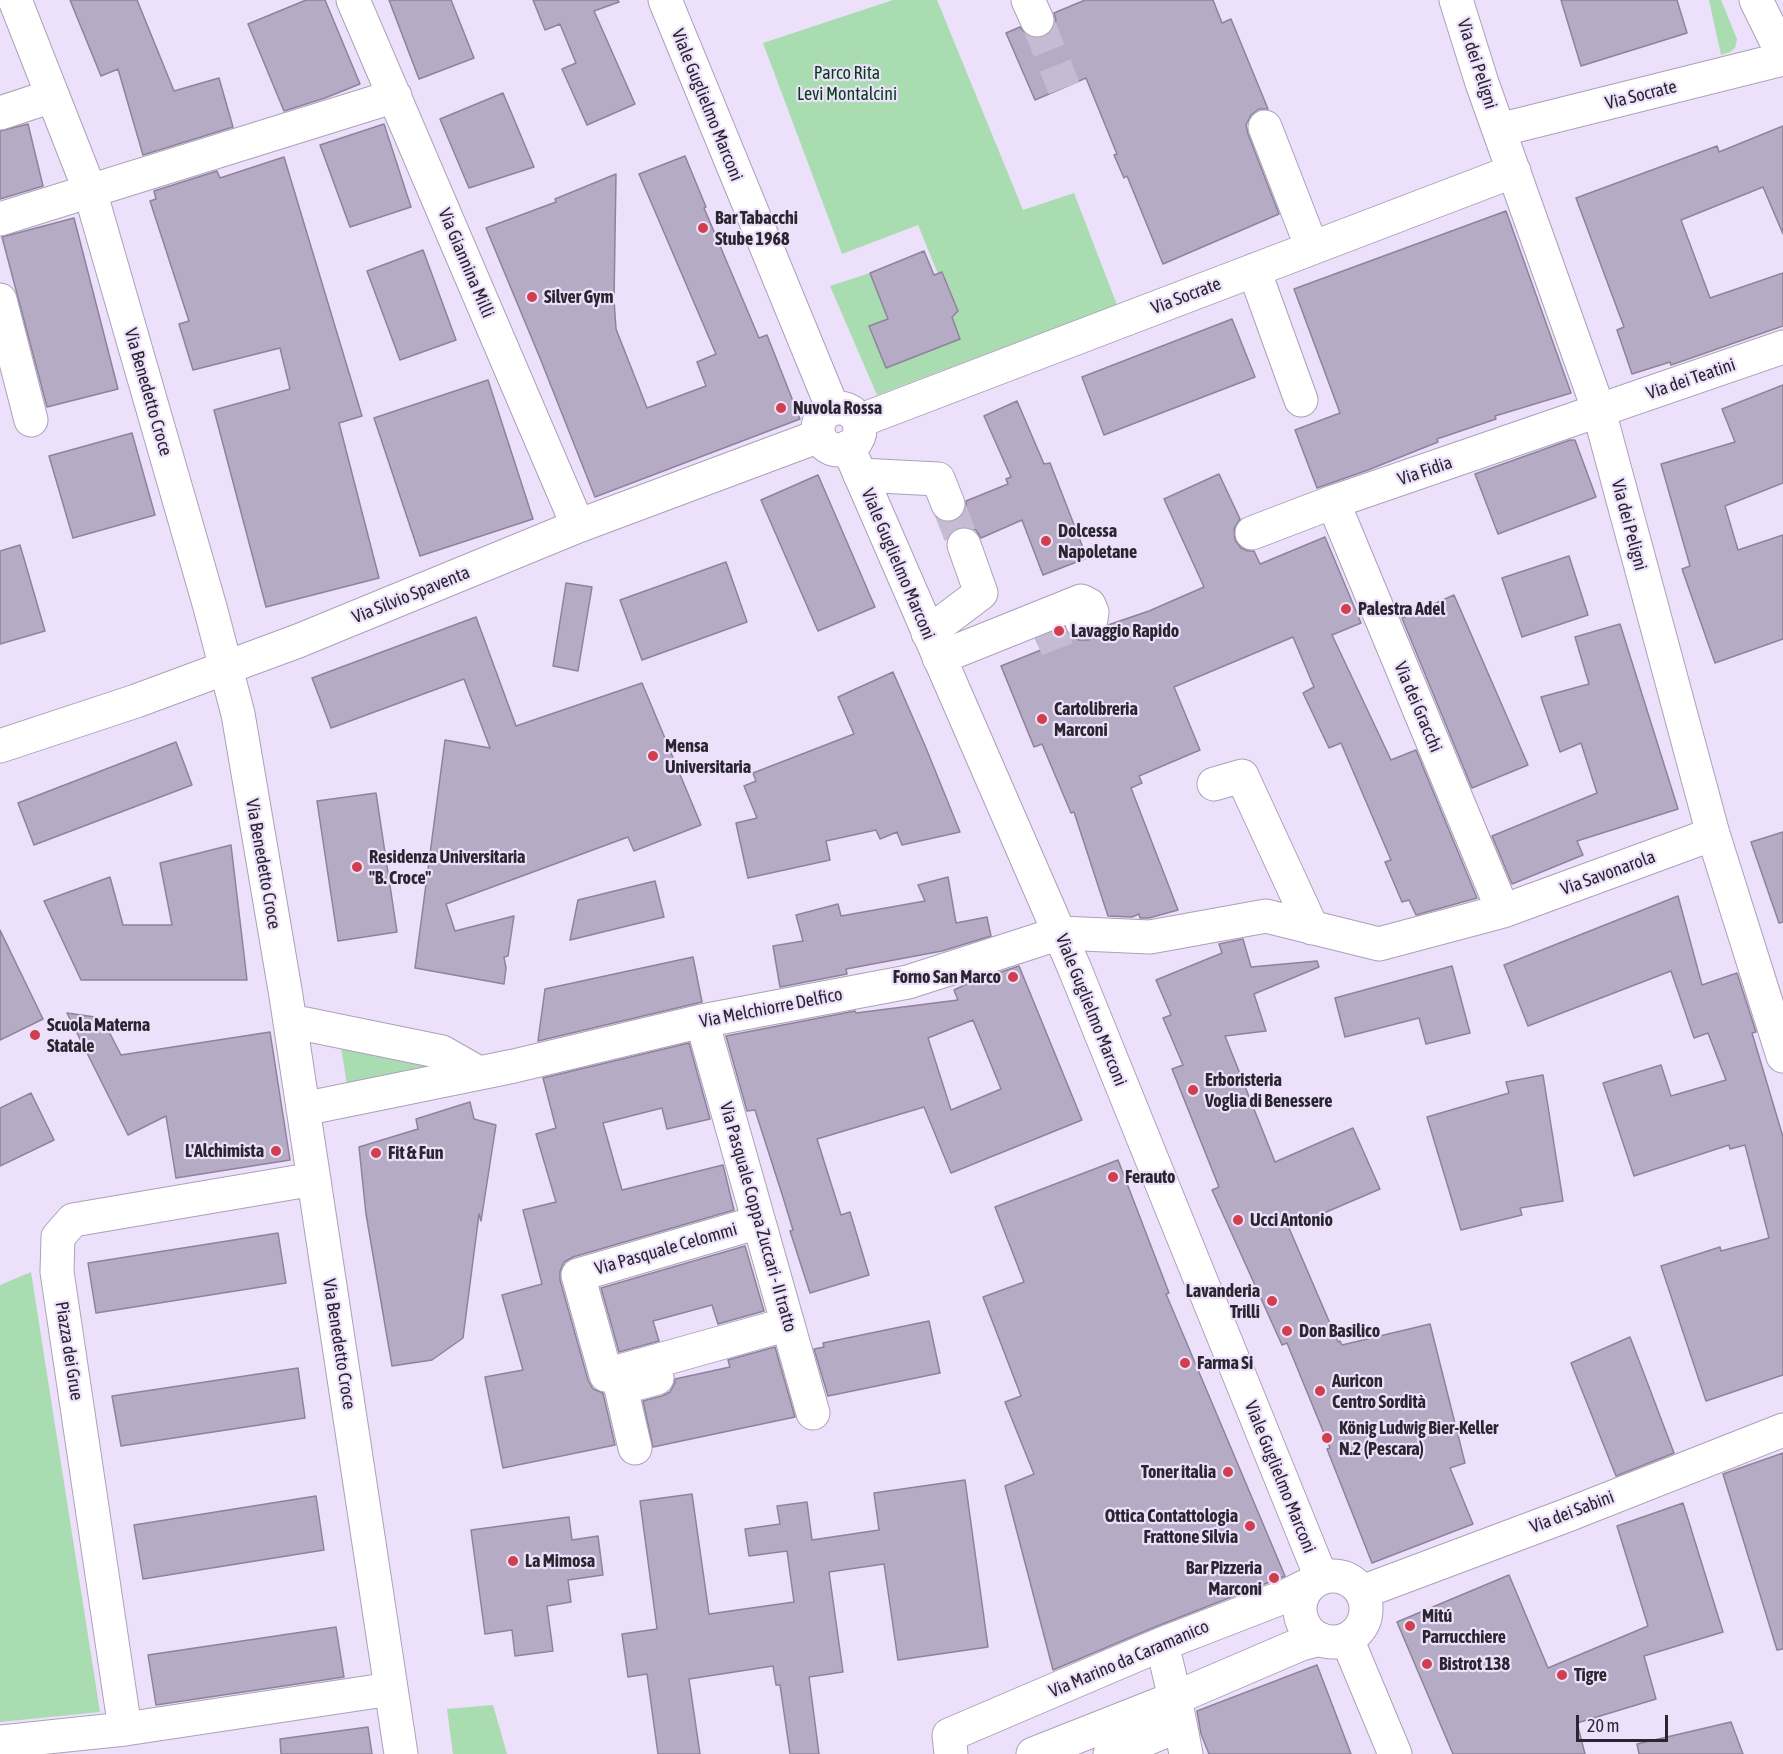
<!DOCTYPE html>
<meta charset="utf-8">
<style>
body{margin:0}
#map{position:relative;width:1783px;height:1754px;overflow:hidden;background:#ece0fa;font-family:"Asap Condensed",sans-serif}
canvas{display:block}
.scale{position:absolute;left:1576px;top:1715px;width:92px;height:27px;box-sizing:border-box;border:3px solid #2a2630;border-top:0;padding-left:8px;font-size:18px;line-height:21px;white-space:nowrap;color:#2a2630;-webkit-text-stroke:4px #ece0fa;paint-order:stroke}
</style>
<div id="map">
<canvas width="1783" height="1754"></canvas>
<div class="scale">20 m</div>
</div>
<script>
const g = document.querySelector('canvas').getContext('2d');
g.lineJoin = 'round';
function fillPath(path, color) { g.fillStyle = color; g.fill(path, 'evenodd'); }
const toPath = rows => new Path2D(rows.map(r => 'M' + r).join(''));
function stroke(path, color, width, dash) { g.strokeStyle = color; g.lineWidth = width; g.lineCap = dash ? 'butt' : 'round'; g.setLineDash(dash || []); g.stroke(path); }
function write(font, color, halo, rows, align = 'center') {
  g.font = font + ' "Asap Condensed",sans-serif'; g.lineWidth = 4.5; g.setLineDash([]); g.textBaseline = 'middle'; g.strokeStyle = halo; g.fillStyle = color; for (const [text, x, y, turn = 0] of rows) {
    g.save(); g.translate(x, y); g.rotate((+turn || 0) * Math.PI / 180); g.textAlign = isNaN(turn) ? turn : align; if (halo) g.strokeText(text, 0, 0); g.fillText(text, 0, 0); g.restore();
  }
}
fillPath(toPath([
 [893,0,937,0,1023,210,1074,193,1117,305,877,395,830,286,870,273,888,319,869,326,886,368,960,339,952,317,958,310,943,272,938,274,918,225,842,254,763,43],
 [1709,0,1721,0,1737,39,1735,48,1730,52,1721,55],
 [341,1047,436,1066,347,1085],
 [31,1272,100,1712,0,1722,0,1285],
 [493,1705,507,1754,453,1754,447,1709]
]), '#aadcb1');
const building = toPath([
 [70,0,137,0,174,91,219,78,233,127,143,155,118,69,101,76,70,0],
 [306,0,325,0,360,84,325,98,284,111,248,24,306,0],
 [389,0,451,0,474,58,419,79,389,0],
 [533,0,618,0,619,2,594,11,635,104,587,125,562,69,576,63,560,24,545,30,533,0],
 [1085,0,1213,0,1222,23,1231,19,1268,109,1259,109,1251,115,1246,125,1248,134,1279,214,1163,264,1127,176,1124,178,1114,155,1117,154,1086,78,1035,100,1006,33,1020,27,1027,35,1036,39,1044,37,1052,30,1056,21,1054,13,1085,0],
 [1561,0,1677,0,1687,33,1581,66,1561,0],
 [503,93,534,167,469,188,440,119,503,93],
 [28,124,43,186,0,199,0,131,28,124],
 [384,124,411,207,350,227,320,145,384,124],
 [1783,126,1783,234,1763,187,1681,220,1710,298,1783,273,1783,326,1671,365,1670,362,1632,374,1617,330,1624,327,1576,198,1717,146,1719,152,1783,126],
 [685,156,706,207,704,208,759,338,767,335,800,419,595,497,540,358,486,228,556,202,555,199,616,174,614,300,616,329,647,408,706,386,697,362,716,354,639,174,685,156],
 [284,157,362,416,339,423,379,578,266,607,214,410,290,389,280,348,193,370,179,324,189,321,150,201,156,199,154,191,217,171,220,178,284,157],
 [1506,211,1571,393,1495,416,1496,419,1437,439,1438,442,1368,470,1317,488,1295,430,1340,413,1294,289,1506,211],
 [74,218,118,389,47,407,2,237,74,218],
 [423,250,456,340,400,360,367,271,423,250],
 [924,251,934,275,942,272,958,311,952,317,960,339,886,368,869,326,888,319,870,273,924,251],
 [1232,319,1255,377,1104,435,1082,377,1232,319],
 [488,380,533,519,420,556,374,418,488,380],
 [1783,385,1783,483,1725,506,1738,550,1783,535,1783,639,1715,663,1682,569,1690,566,1661,464,1735,442,1722,409,1783,385],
 [1017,401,1044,464,1050,463,1087,558,1043,575,1022,520,981,538,976,530,968,527,958,527,950,532,947,538,939,520,946,523,955,521,963,515,966,507,966,501,1008,484,1006,479,1011,477,984,416,1017,401],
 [132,433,155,515,73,538,49,456,132,433],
 [1570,440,1575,440,1596,497,1498,534,1475,474,1570,440],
 [1219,474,1240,519,1234,529,1235,540,1241,548,1248,551,1254,551,1260,564,1325,537,1361,623,1332,635,1391,760,1416,750,1477,898,1416,915,1409,900,1402,902,1385,862,1391,860,1341,743,1329,748,1303,693,1314,687,1293,637,1174,687,1200,750,1139,776,1142,783,1131,788,1178,910,1149,918,1140,918,1139,914,1132,917,1108,916,1074,812,1071,813,1042,744,1034,747,1001,666,1041,650,1036,639,1064,628,1070,636,1079,640,1088,640,1105,631,1108,625,1149,611,1204,587,1164,499,1219,474],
 [818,475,875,607,818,631,761,500,818,475],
 [20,545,45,631,0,644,0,551,20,545],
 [1569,556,1588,615,1522,637,1502,578,1569,556],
 [726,562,747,622,642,660,620,600,726,562],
 [566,583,592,587,578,671,553,666,566,583],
 [1454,595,1528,765,1472,788,1402,618,1454,595],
 [476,617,516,726,642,683,701,825,634,851,628,837,446,904,455,931,514,916,508,956,504,957,506,968,504,984,415,968,445,740,490,748,464,679,331,728,312,678,476,617],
 [1620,624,1678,809,1577,841,1583,855,1512,884,1492,836,1597,793,1581,743,1560,752,1541,697,1589,684,1575,637,1620,624],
 [893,672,926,748,960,832,902,845,897,832,880,839,876,830,826,841,830,860,748,878,736,823,757,818,744,786,756,781,753,773,854,734,838,697,893,672],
 [176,742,192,785,34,845,18,803,176,742],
 [376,793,397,932,338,941,317,801,376,793],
 [1783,832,1783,922,1779,923,1751,842,1783,832],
 [231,845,247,980,81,980,44,901,110,877,123,925,172,925,160,863,231,845],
 [948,877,956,923,987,917,991,936,942,951,846,969,847,974,780,987,773,946,803,941,796,915,838,904,841,916,925,901,918,885,948,877],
 [655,881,664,917,570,940,578,900,655,881],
 [1678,896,1702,985,1737,973,1756,1032,1752,1033,1783,1137,1783,1375,1706,1401,1661,1266,1720,1247,1721,1251,1769,1238,1745,1145,1730,1149,1729,1145,1634,1176,1603,1083,1661,1065,1671,1096,1726,1080,1708,1033,1694,1038,1671,971,1528,1026,1504,965,1678,896],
 [0,930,43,1019,0,1040,0,930],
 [1243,939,1251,967,1317,961,1319,967,1254,994,1266,1031,1225,1036,1275,1162,1353,1128,1380,1189,1289,1228,1338,1342,1340,1341,1342,1345,1430,1324,1465,1463,1450,1468,1473,1524,1372,1563,1327,1449,1330,1448,1287,1343,1282,1345,1212,1190,1219,1187,1172,1069,1183,1065,1163,1018,1171,1015,1156,980,1222,953,1219,944,1243,939],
 [693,957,702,1002,538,1041,545,989,693,957],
 [1019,966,1082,1120,951,1173,924,1107,817,1139,841,1215,850,1212,869,1275,810,1293,790,1231,793,1230,782,1194,755,1110,747,1111,726,1036,855,1011,856,1013,958,1000,954,990,973,981,1019,966],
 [973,1020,1001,1089,951,1110,928,1038,973,1020],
 [1452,966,1470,1033,1426,1044,1419,1018,1345,1037,1335,998,1452,966],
 [67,1013,102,1018,121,1055,270,1032,290,1160,176,1178,166,1116,128,1135,67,1013],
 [689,1043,710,1119,667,1129,662,1108,603,1123,622,1190,723,1165,734,1210,573,1257,564,1262,560,1271,560,1280,588,1380,593,1389,603,1393,615,1445,503,1468,485,1377,523,1370,502,1295,542,1284,523,1210,556,1202,536,1134,556,1128,543,1078,689,1043],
 [1543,1075,1563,1201,1520,1208,1522,1215,1461,1230,1427,1117,1509,1093,1506,1082,1543,1075],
 [31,1093,54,1140,0,1166,0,1108,31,1093],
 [470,1102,474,1119,496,1125,481,1221,479,1214,463,1338,432,1360,392,1366,366,1214,359,1147,418,1129,416,1119,470,1102],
 [1118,1160,1169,1293,1166,1294,1285,1576,1155,1627,1053,1670,1005,1486,1034,1474,1005,1402,1021,1396,983,1297,1024,1282,995,1207,1118,1160],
 [278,1233,286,1283,96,1313,88,1263,278,1233],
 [745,1246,764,1311,718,1324,712,1305,653,1321,659,1341,619,1352,601,1288,745,1246],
 [929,1321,940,1373,828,1396,814,1349,824,1347,823,1343,929,1321],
 [1630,1337,1674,1453,1616,1476,1571,1363,1630,1337],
 [775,1347,795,1417,653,1447,643,1401,662,1396,670,1392,675,1383,675,1379,730,1367,728,1360,775,1347],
 [298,1368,305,1418,121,1446,112,1396,298,1368],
 [1783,1453,1783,1649,1777,1650,1723,1474,1783,1453],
 [965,1480,988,1647,898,1660,884,1564,829,1572,843,1672,809,1677,819,1754,790,1754,780,1685,776,1685,773,1666,689,1679,700,1754,658,1754,647,1674,628,1677,622,1634,657,1629,640,1501,692,1494,709,1614,794,1602,787,1551,749,1556,745,1529,780,1524,777,1506,807,1502,812,1540,879,1530,874,1493,965,1480],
 [316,1496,324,1550,143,1579,134,1525,316,1496],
 [1683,1503,1723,1632,1644,1656,1656,1699,1577,1723,1585,1754,1453,1754,1397,1622,1509,1575,1548,1668,1648,1626,1617,1526,1683,1503],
 [569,1517,572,1540,598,1536,603,1575,568,1580,571,1602,547,1606,553,1651,515,1656,512,1630,485,1634,471,1530,569,1517],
 [336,1627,344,1677,156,1705,148,1655,336,1627],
 [1317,1665,1351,1754,1209,1754,1201,1734,1197,1711,1317,1665],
 [1731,1722,1743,1754,1639,1754,1637,1744,1731,1722],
 [368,1727,372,1754,281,1754,280,1739,368,1727]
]);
fillPath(building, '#b6abc4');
stroke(building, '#8e839b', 1.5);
stroke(toPath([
 [1037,20,1064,88],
 [948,504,964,545],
 [1036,640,1082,622]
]), '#c5bbd2', 33, [33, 16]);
const minor = toPath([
 [15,0,90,191,210,607,238,714,286,996,401,1754],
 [353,0,578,526],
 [1028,0,1037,20],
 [1456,0,1482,83,1599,411,1713,834,1783,1056],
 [1756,0,1783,55],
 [0,113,52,96],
 [1265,127,1312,248],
 [1499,130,1783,59],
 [0,219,395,96],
 [1254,270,1301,400],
 [0,300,31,420],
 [859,421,1514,171],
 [860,475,938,479,948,504],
 [1333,502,1503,911],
 [1252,533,1333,502,1783,347],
 [928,633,981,593,964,545],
 [939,658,1081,601,1089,605,1092,612,1091,619,1082,622],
 [0,746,136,701,298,641,578,526,819,436],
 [1214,784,1242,776,1312,928],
 [290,1021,442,1052,479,1073],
 [702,1021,813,1413],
 [303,1109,514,1066,702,1021,908,982,1060,933,1150,937,1266,916,1379,944,1503,911,1713,834],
 [759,1222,578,1275,606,1375,788,1324],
 [635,1448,621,1388,657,1378],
 [1361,1589,1365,1591,1565,1516,1783,1430],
 [1162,1644,1175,1698,1186,1754],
 [125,1729,57,1272,58,1237,73,1220,314,1179],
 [0,1742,125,1729,391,1689],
 [951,1754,949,1735,1162,1644,1286,1596,1310,1584],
 [1033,1754,1175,1698,1301,1644,1320,1639],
 [1110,1754,1180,1725]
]);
const major = toPath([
 [665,0,833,409],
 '818 429a21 21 0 1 1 42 0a21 21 0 1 1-42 0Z',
 [848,447,1074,967,1321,1577],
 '1300 1609a33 33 0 1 1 66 0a33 33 0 1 1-66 0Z',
 [1347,1639,1395,1754]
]);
stroke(minor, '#aca1b9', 35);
stroke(major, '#aca1b9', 35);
stroke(minor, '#fff', 33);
stroke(major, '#fff', 33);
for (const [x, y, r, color] of [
 [703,228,6,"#d03f4d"],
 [532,297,6,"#d03f4d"],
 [781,408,6,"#d03f4d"],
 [1046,541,6,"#d03f4d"],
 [1346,609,6,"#d03f4d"],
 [1059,631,6,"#d03f4d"],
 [1042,719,6,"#d03f4d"],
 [653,756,6,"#d03f4d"],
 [357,867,6,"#d03f4d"],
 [1013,977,6,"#d03f4d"],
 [35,1035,6,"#d03f4d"],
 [1193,1090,6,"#d03f4d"],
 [276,1151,6,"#d03f4d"],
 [376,1153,6,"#d03f4d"],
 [1113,1177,6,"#d03f4d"],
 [1238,1220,6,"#d03f4d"],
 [1272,1301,6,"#d03f4d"],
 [1287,1331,6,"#d03f4d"],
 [1185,1363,6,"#d03f4d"],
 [1320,1391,6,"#d03f4d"],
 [1327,1438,6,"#d03f4d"],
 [1228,1472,6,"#d03f4d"],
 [1250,1526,6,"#d03f4d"],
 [513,1561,6,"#d03f4d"],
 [1274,1578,6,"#d03f4d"],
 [1410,1626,6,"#d03f4d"],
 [1427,1664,6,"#d03f4d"],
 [1562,1675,6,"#d03f4d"]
]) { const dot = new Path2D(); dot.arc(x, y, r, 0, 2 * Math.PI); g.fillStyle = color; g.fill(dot); stroke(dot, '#ece0fa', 2); }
write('18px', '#2a2630', '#ece0fa', [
 ["Via dei Peligni",1477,64,72],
 ["Via Socrate",1641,95,-14],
 ["Viale Guglielmo Marconi",707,105,68],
 ["Via Giannina Milli",466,263,67],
 ["Via Socrate",1186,296,-21],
 ["Via dei Teatini",1691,379,-19],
 ["Via Benedetto Croce",148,392,74],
 ["Via Fidia",1425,471,-19],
 ["Via dei Peligni",1629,525,75],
 ["Viale Guglielmo Marconi",898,564,67],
 ["Via Silvio Spaventa",411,595,-22],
 ["Via dei Gracchi",1418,707,67],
 ["Via Benedetto Croce",263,864,80],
 ["Via Savonarola",1608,873,-20],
 ["Via Melchiorre Delfico",771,1008,-11],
 ["Viale Guglielmo Marconi",1091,1010,68],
 ["Via Pasquale Coppa Zuccari - II tratto",758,1217,74],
 ["Via Pasquale Celommi",666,1249,-16],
 ["Via Benedetto Croce",339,1344,81],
 ["Piazza dei Grue",69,1351,81],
 ["Viale Guglielmo Marconi",1280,1477,68],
 ["Via dei Sabini",1572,1512,-21],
 ["Via Marino da Caramanico",1129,1659,-23]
]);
write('18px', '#043e17', '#ece0fa', [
 ["Parco Rita",847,73],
 ["Levi Montalcini",847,94]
]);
write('bold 18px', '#2a2630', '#ece0fa', [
 ["Bar Tabacchi",715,218],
 ["Stube 1968",715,239],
 ["Silver Gym",544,297],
 ["Nuvola Rossa",793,408],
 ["Dolcessa",1058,531],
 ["Napoletane",1058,552],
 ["Palestra Adel",1358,609],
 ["Lavaggio Rapido",1071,631],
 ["Cartolibreria",1054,709],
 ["Marconi",1054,730],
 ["Mensa",665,746],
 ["Universitaria",665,767],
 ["Residenza Universitaria",369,857],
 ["\"B. Croce\"",369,878],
 ["Forno San Marco",1001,977,"right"],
 ["Scuola Materna",47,1025],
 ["Statale",47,1046],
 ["Erboristeria",1205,1080],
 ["Voglia di Benessere",1205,1101],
 ["L'Alchimista",264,1151,"right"],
 ["Fit & Fun",388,1153],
 ["Ferauto",1125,1177],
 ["Ucci Antonio",1250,1220],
 ["Lavanderia",1260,1291,"right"],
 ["Trilli",1260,1312,"right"],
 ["Don Basilico",1299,1331],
 ["Farma Si",1197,1363],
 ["Auricon",1332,1381],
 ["Centro Sordità",1332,1402],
 ["König Ludwig Bier-Keller",1339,1428],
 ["N.2 (Pescara)",1339,1449],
 ["Toner italia",1216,1472,"right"],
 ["Ottica Contattologia",1238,1516,"right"],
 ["Frattone Silvia",1238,1537,"right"],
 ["La Mimosa",525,1561],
 ["Bar Pizzeria",1262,1568,"right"],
 ["Marconi",1262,1589,"right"],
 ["Mitú",1422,1616],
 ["Parrucchiere",1422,1637],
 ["Bistrot 138",1439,1664],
 ["Tigre",1574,1675]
], 'left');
</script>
